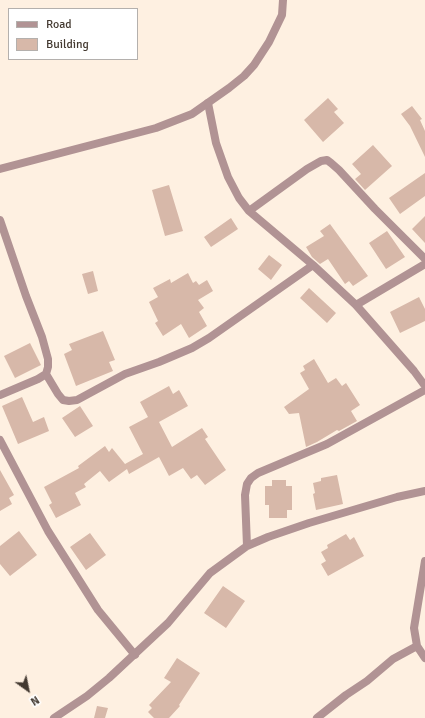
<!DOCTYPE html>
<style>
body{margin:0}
#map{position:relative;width:425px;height:718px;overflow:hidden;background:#fef0e1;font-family:Signika,sans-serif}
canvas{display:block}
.legend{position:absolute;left:8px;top:8px;width:130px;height:52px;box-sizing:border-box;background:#fff;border:1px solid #b4b0ad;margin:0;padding:5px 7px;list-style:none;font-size:12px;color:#443a31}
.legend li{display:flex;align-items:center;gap:8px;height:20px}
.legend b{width:20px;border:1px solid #b4b0ad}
.north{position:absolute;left:8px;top:670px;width:40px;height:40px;-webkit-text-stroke:3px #fff;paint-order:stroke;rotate:147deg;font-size:11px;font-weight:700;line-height:16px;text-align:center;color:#443a31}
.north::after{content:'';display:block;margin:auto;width:14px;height:18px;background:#443a31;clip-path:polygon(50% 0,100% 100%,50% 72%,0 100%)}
</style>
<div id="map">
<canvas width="425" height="718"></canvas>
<ul class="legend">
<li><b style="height:5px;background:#b19394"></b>Road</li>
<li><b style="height:11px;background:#d7b8a9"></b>Building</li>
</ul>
<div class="north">N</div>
</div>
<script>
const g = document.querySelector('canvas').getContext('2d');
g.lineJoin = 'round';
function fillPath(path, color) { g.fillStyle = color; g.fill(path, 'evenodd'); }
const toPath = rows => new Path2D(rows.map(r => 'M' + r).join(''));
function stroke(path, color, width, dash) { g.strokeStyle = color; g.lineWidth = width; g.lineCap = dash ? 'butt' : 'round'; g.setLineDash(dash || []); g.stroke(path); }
fillPath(toPath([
 [328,98,338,109,334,112,344,123,323,142,304,120],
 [412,106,422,119,420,120,425,131,425,157,410,126,401,114],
 [373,145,392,166,365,190,355,179,361,174,352,164],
 [425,173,425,196,400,214,389,198],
 [169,185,183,231,165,236,152,190],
 [425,216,425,243,412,229],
 [231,218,238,229,211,247,204,237],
 [330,224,368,276,353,286,349,281,345,284,328,259,320,264,312,257,306,247,324,236,320,231],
 [387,231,405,257,386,269,369,243],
 [269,255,282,265,271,280,258,269],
 [93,271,98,291,88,294,82,274],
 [188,273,193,283,196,281,199,285,207,280,213,291,198,300,204,308,199,312,207,326,189,338,181,324,163,336,155,323,158,321,149,302,158,297,153,288,170,279,171,283],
 [309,288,336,313,327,323,300,298],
 [419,297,425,309,425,321,400,333,390,312],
 [103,331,115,360,109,362,113,371,76,386,64,354,72,350,69,344],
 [30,343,41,365,15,378,4,356],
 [314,359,328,383,336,378,342,386,346,383,360,405,351,411,357,421,339,431,337,430,317,442,306,447,299,413,289,414,284,407,309,389,300,373,305,370,303,366],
 [169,386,173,394,179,390,188,406,159,422,172,447,202,428,208,437,205,439,226,470,205,485,197,475,191,479,183,468,169,476,159,457,129,474,127,469,109,482,100,471,84,484,86,487,75,493,81,505,56,518,49,505,52,503,44,487,79,468,78,466,105,446,109,452,112,448,125,464,143,454,129,427,148,417,140,402],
 [22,397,33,422,44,417,49,431,18,444,2,406],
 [80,406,93,426,75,437,62,418],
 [0,470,14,495,9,498,12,504,0,511],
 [337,475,343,504,316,510,313,494,315,493,313,483,321,481,321,478],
 [272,480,286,480,286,486,292,486,292,510,287,510,287,518,269,518,269,505,265,505,265,486,272,486],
 [19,531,37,555,10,576,0,564,0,546],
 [90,533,106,555,86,570,70,547],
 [346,534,350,540,354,537,364,556,328,576,321,564,326,561,321,552,328,548,327,545],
 [223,586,245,601,226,628,204,613],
 [177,658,200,673,179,705,180,706,169,718,154,718,148,712,152,708,149,705,171,682,164,678],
 [97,706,108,708,105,718,94,718]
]), '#d7b8a9');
stroke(toPath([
 [208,103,216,143,228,177,239,198,249,211,313,265,356,305,414,371,425,386],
 [249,211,307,169,321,161,327,160,331,163,339,170,375,209,425,259],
 [0,220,26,296,42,337,48,359,48,367,46,374,38,379,0,395],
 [356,305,425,264],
 [46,374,58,394,63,400,69,401,77,400,125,374,159,362,192,348,209,338,313,265],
 [0,440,48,531,98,610,135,655],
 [247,546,245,495,247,484,251,478,258,473,327,444,425,390],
 [425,561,414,628,417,646,425,658],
 [54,718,87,696,109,678,168,623,210,573,247,546,268,537,309,523,397,497,425,491],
 [317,718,346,695,367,681,393,659,417,646]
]), '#b19394', 8);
stroke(toPath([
 [0,169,156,128,192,114,229,88,244,76,254,65,269,42,282,15,283,0]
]), '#b19394', 8);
</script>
